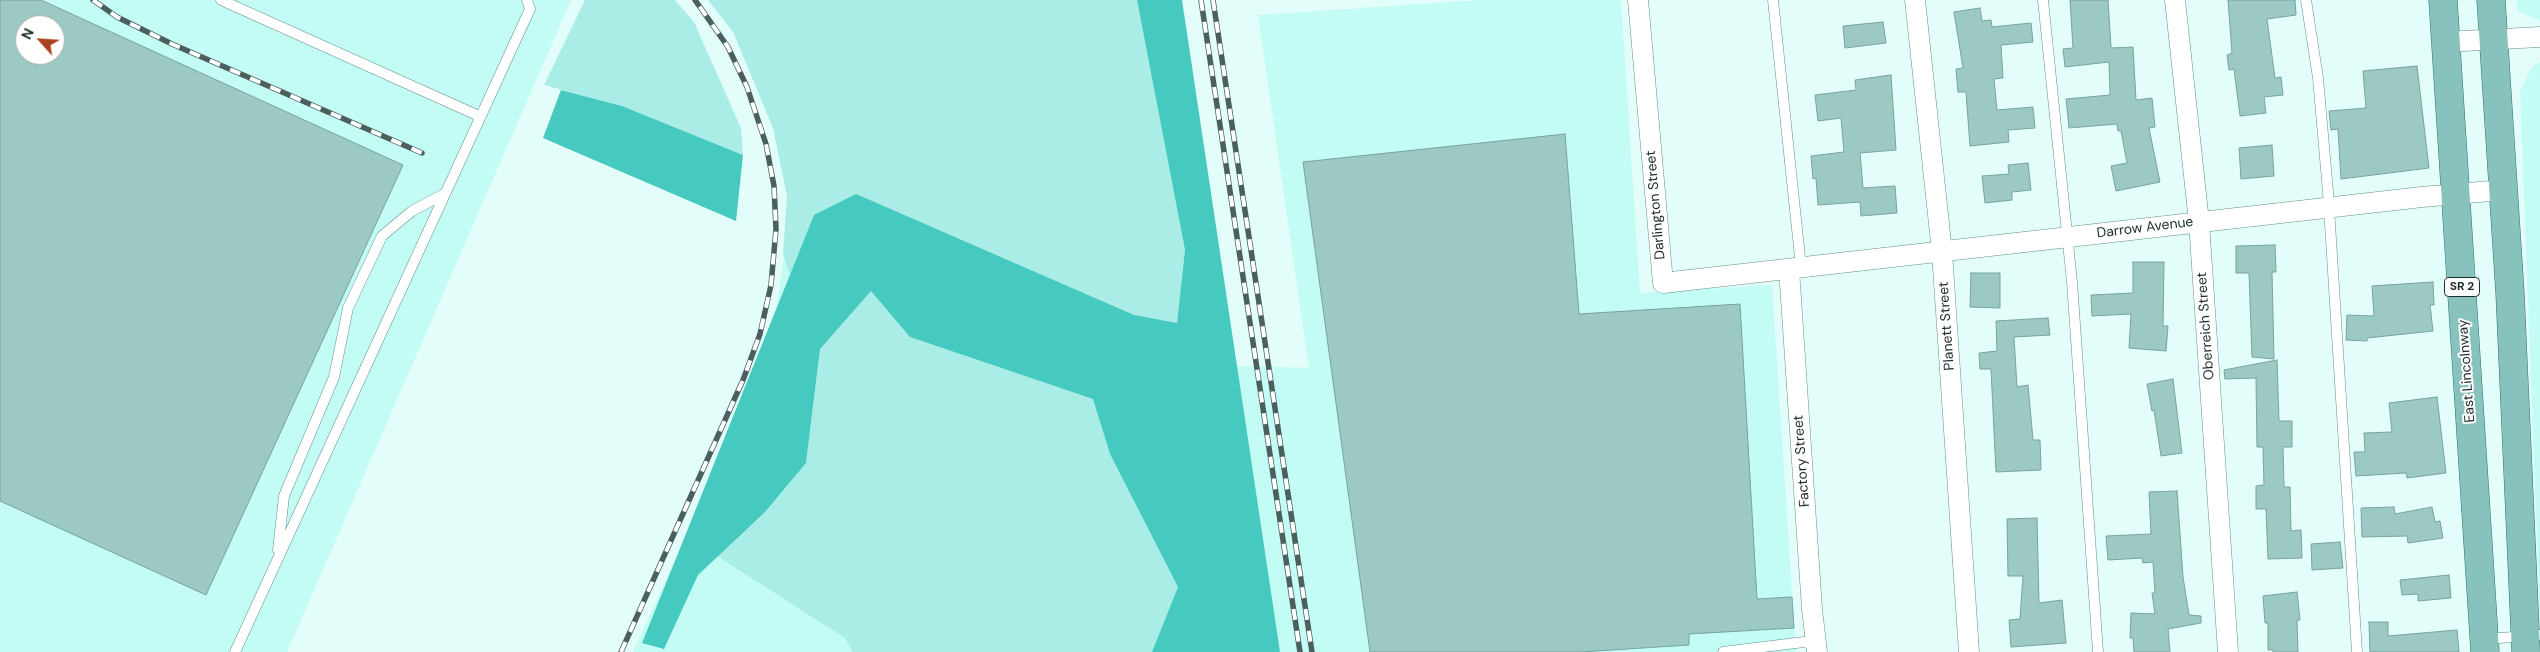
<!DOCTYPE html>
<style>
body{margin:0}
#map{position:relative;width:2540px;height:652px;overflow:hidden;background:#e2fdfa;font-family:"DM Sans",sans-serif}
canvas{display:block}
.north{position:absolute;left:15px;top:15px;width:50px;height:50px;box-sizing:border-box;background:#fff;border:1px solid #a4abaa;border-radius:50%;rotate:296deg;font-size:14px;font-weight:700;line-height:20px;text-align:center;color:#1b2d2b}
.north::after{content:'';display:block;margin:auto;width:18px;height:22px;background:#aa4322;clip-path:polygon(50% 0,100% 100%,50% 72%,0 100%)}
</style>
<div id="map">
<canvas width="2540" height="652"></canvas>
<div class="north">N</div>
</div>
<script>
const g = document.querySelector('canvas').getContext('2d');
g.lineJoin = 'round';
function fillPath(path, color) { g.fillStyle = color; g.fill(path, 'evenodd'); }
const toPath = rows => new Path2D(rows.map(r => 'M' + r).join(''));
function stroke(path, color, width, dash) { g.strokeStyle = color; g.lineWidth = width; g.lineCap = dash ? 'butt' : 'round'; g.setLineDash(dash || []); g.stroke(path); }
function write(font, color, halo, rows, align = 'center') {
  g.font = font + ' "DM Sans",sans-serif'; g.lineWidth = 4; g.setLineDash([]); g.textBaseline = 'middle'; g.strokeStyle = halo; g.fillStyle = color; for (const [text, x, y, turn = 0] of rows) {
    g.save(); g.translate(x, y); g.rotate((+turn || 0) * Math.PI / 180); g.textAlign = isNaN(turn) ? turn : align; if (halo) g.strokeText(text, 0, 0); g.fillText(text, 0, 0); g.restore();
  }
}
fillPath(toPath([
 [0,0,571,0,287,652,0,652],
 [25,25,55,25,55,55,25,55],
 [1479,0,1621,0,1640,293,1772,285,1796,652,633,652,770,352,791,209,1230,366,1309,368,1258,15],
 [2516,0,2540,0,2540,21,2518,11],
 [2540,62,2540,621,2520,91,2532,67]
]), '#c3fcf5');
fillPath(toPath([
 [585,0,675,0,694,22,741,128,743,155,622,106,544,85],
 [708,0,1137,0,1185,250,1177,323,1134,316,814,215,790,275,783,254,787,196,773,128,733,32],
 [871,290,910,337,1093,399,1110,454,1178,587,1152,652,853,652,845,638,717,556,765,512,806,463,820,349]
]), '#a9ede6');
fillPath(toPath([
 [1137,0,1182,0,1280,652,1152,652,1178,587,1110,454,1093,399,910,337,871,291,820,349,806,463,765,512,698,575,664,649,642,643,814,215,856,194,1134,315,1177,323,1185,250],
 [561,90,622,106,743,155,736,221,543,138]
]), '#46c9be');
const building = toPath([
 [0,0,41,0,403,165,206,595,0,501,0,0],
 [25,25,55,25,55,55,25,55,25,25],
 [2070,0,2108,0,2111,48,2133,47,2136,100,2152,98,2155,127,2149,128,2160,182,2116,191,2111,166,2127,163,2121,131,2118,131,2117,124,2069,128,2066,99,2110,95,2109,62,2065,67,2063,49,2073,48,2070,0],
 [2228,0,2295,0,2296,15,2267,19,2275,78,2281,77,2283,95,2264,97,2266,113,2240,116,2234,69,2229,70,2227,55,2232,53,2228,0],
 [1980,8,1982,21,1991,20,1992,27,2031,23,2033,42,2001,45,2003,78,1994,79,1997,110,2033,107,2035,128,2008,130,2009,142,1970,146,1966,92,1958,92,1956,69,1963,68,1954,12,1980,8],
 [1883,22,1886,43,1845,48,1843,26,1883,22],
 [2417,66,2429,168,2341,179,2338,129,2331,130,2329,111,2366,108,2363,71,2417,66],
 [1891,75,1896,150,1860,153,1863,188,1895,186,1897,213,1861,216,1860,202,1818,205,1816,178,1813,179,1811,156,1844,152,1841,118,1818,121,1815,95,1856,90,1855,80,1891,75],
 [1565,134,1579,314,1740,304,1757,599,1792,597,1794,628,1689,634,1689,645,1581,652,1370,652,1303,162,1565,134],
 [2272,145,2274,176,2241,179,2239,148,2272,145],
 [2028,163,2031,190,2012,192,2012,200,1985,203,1982,176,2009,174,2008,165,2028,163],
 [2275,245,2276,272,2272,272,2274,359,2252,357,2249,273,2236,273,2236,246,2275,245],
 [2133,262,2164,262,2163,326,2168,326,2166,351,2129,348,2131,314,2092,316,2091,295,2133,293,2133,262],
 [1971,273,2000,273,2000,308,1970,307,1971,273],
 [2433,282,2434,305,2430,305,2433,331,2367,338,2367,341,2346,340,2347,315,2374,316,2372,286,2433,282],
 [2048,318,2050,335,2014,337,2017,387,2028,385,2033,440,2040,440,2041,470,1996,472,1991,369,1980,369,1979,353,1997,351,1996,321,2048,318],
 [2277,360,2279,421,2292,421,2292,447,2283,447,2284,487,2290,487,2291,531,2301,530,2302,558,2268,559,2266,509,2256,509,2256,486,2264,485,2263,447,2257,447,2256,378,2225,379,2224,370,2277,360],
 [2173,379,2182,453,2161,456,2154,410,2152,411,2147,384,2173,379],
 [2437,397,2446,473,2407,478,2406,473,2356,476,2354,452,2365,452,2364,433,2392,432,2389,403,2437,397],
 [2177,491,2183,577,2189,615,2201,616,2201,623,2168,629,2170,652,2134,652,2133,638,2130,638,2131,613,2155,614,2152,593,2155,593,2153,562,2143,563,2142,558,2108,560,2106,536,2151,534,2149,492,2177,491],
 [2394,507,2395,514,2432,507,2435,522,2440,521,2443,538,2408,543,2407,536,2362,537,2361,508,2394,507],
 [2037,518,2039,603,2062,600,2066,643,2011,647,2009,620,2020,619,2023,576,2008,576,2007,519,2037,518],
 [2340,542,2343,568,2312,570,2311,544,2340,542],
 [2449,575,2451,598,2418,601,2418,594,2402,595,2400,580,2449,575],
 [2297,592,2300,620,2297,620,2298,652,2273,652,2273,650,2268,650,2268,623,2265,623,2263,596,2297,592],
 [2369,622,2388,622,2388,636,2457,630,2459,652,2370,652,2369,622]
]);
fillPath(building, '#9cc9c4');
stroke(building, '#77a39e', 1);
const service = toPath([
 [221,0,479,116],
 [1773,0,1801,267],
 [2043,0,2072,282,2098,652],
 [2306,0,2318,78,2328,192,2357,652],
 [278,550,284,496,334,377,348,308,382,236,412,211,444,194],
 [2486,639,2540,635],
 [235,652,530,9,527,0],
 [1723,652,1804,642,1817,646]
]);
const minor = toPath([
 [1638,0,1663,283,2422,197,2502,190],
 [1915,0,1942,252,1969,652],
 [2175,0,2199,222,2228,652],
 [2445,42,2540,37],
 [1789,269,1812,609,1817,652]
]);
const primary = toPath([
 [2443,0,2485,652],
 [2491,0,2510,293,2526,652]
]);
stroke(service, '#638e8a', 11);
stroke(minor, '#638e8a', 21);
stroke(primary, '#2e736d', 29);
stroke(service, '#fff', 10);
stroke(minor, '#fff', 20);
stroke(primary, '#88c2bd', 28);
const rail = toPath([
 [93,0,117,17,172,44,422,153],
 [1201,0,1300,652],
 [1213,0,1312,652],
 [621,652,743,380,760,334,771,285,776,229,774,186,766,144,747,87,728,47,695,0]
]);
stroke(rail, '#4b5f5d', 5.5);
stroke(rail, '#fff', 4, [11]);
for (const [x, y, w] of [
 [2462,287,35]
]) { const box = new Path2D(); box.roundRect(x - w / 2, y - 9.5, w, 19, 4); g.fillStyle = '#fff'; g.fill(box); stroke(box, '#1b2d2b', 1); }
write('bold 12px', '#1b2d2b', null, [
 ["SR 2",2462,287]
]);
write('14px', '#1b2d2b', '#fff', [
 ["Darlington Street",1656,205,-95],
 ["Darrow Avenue",2145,228,-7],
 ["Planett Street",1947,326,-94],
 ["Oberreich Street",2206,326,-94],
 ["East Lincolnway",2467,371,-94],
 ["Factory Street",1802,461,-94]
]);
</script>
